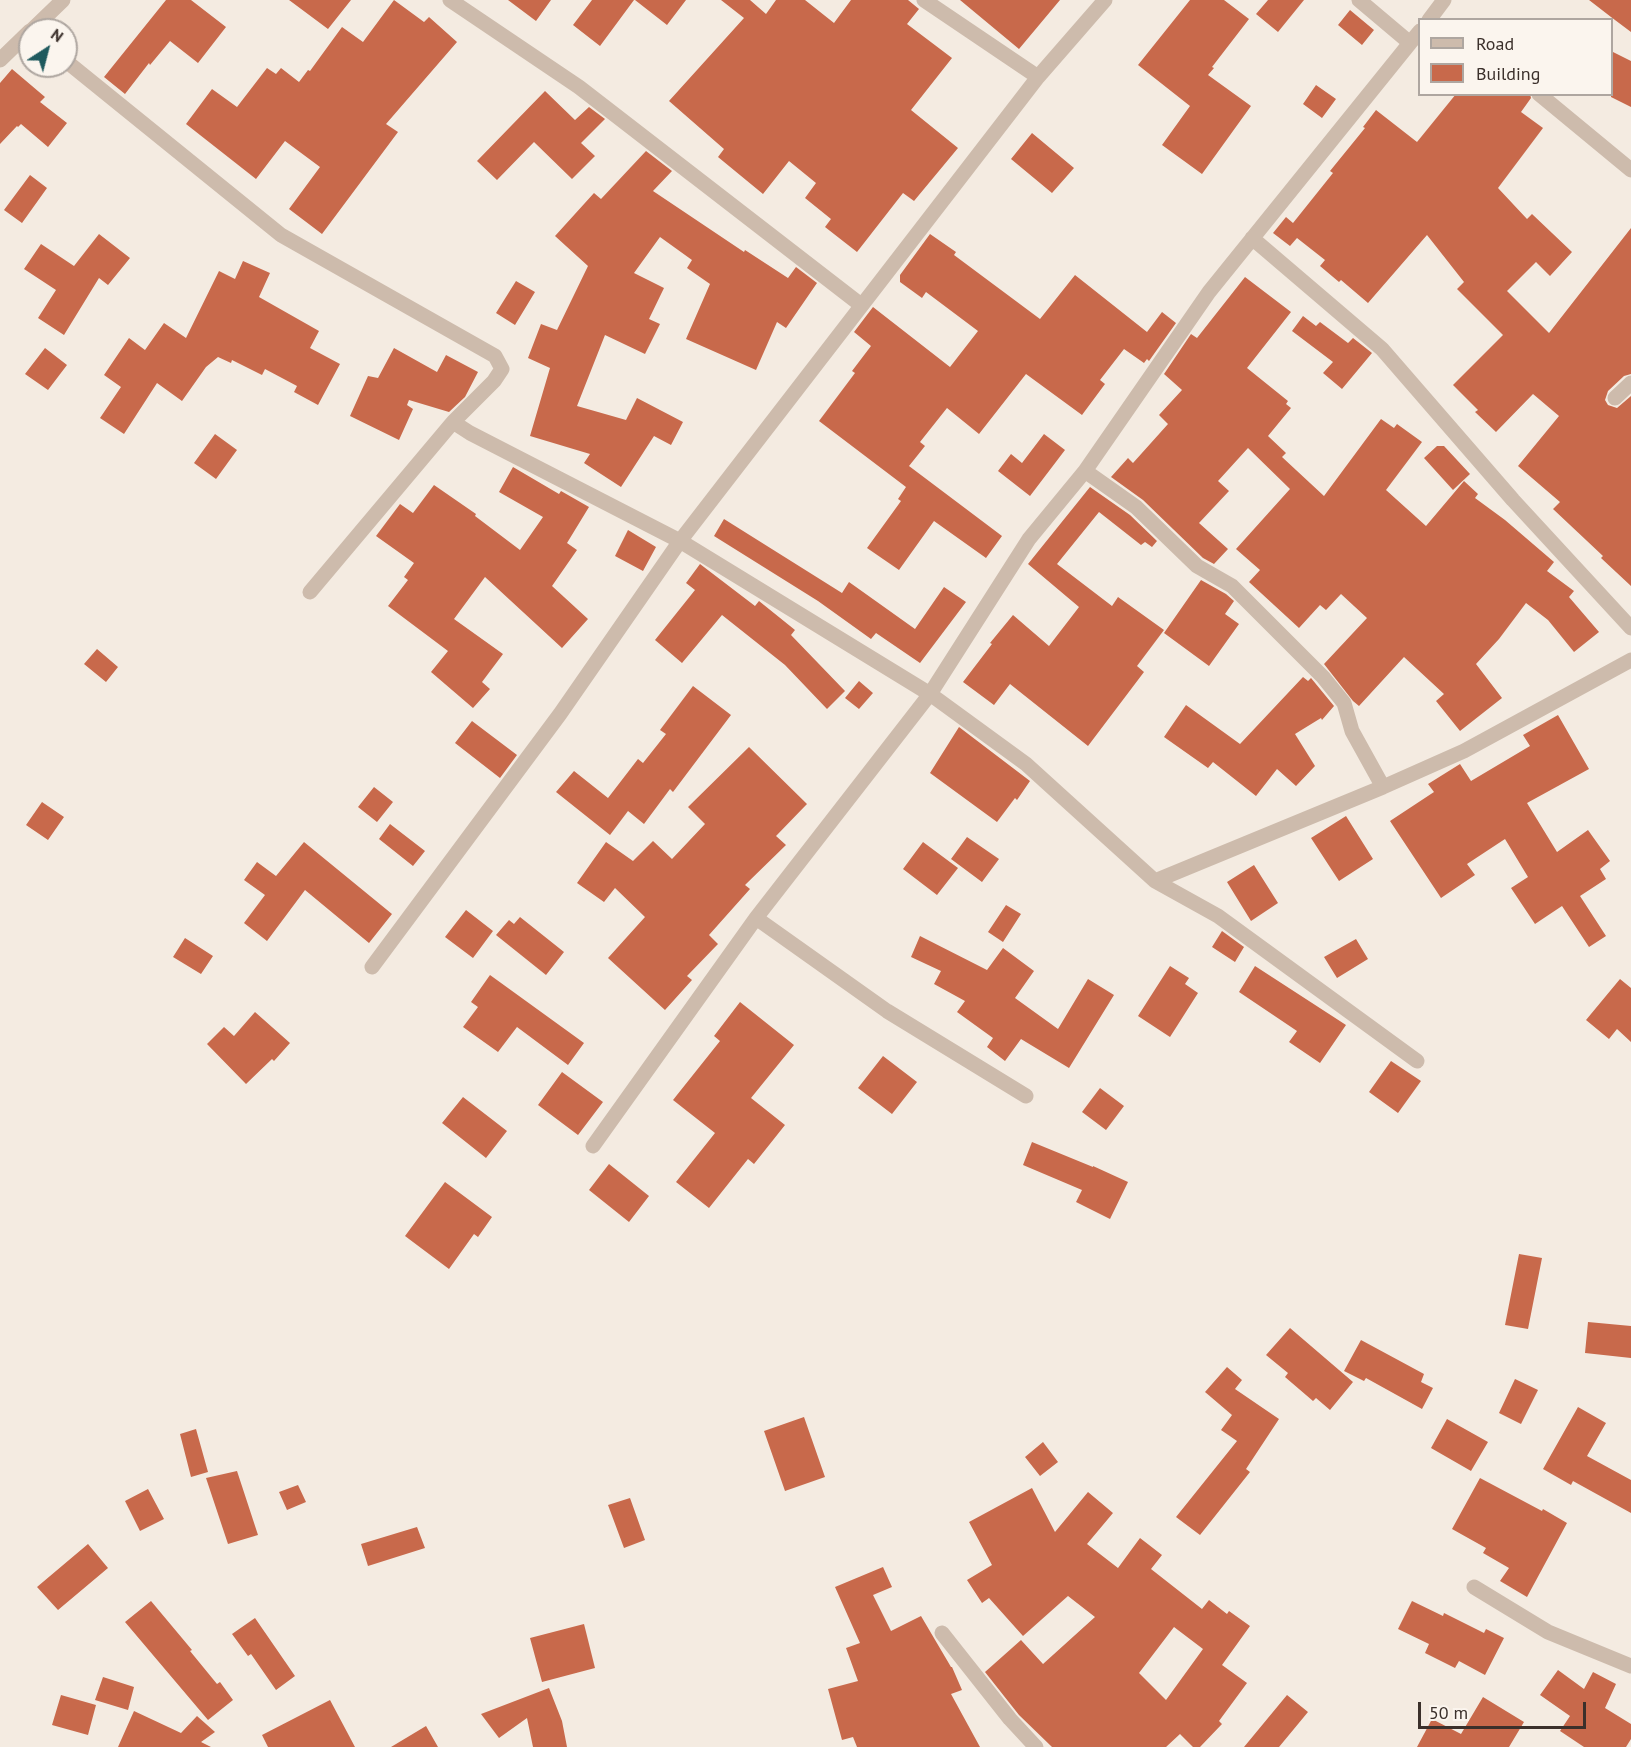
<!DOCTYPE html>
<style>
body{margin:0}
#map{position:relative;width:1631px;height:1747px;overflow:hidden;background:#f4ebe1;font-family:"PT Sans",sans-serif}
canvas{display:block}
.legend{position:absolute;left:1418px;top:18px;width:195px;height:78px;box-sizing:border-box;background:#fbf5ee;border:2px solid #aea6a0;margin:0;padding:8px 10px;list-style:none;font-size:18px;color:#3b302b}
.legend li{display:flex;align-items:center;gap:12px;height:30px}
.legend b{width:30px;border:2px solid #aea6a0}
.north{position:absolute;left:18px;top:18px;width:60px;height:60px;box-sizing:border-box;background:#fbf5ee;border:2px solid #aea6a0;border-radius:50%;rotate:36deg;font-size:16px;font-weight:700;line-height:24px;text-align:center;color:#3b302b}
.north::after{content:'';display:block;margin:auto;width:21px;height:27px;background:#1f5a5e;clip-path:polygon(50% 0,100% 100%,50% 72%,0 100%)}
.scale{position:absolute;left:1418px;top:1702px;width:168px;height:27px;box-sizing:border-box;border:3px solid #3b302b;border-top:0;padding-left:8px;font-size:18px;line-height:21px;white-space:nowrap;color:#3b302b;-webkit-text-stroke:4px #fbf5ee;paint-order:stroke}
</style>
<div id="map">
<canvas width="1631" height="1747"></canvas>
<ul class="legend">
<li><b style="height:8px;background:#cdbbac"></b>Road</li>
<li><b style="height:16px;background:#c8694b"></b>Building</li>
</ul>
<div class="north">N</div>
<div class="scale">50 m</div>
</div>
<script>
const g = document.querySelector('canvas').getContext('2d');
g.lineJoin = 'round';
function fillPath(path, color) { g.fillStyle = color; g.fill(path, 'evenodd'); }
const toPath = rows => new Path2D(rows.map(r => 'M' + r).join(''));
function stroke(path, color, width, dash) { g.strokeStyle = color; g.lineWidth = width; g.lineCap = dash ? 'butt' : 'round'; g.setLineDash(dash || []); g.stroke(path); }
fillPath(toPath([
 [166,0,191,0,226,27,198,63,170,41,150,65,149,63,125,94,104,77],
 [289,0,351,0,328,29],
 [394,0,424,22,429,17,457,42,386,124,398,132,322,234,289,209,320,167,285,141,256,179,186,124,212,89,237,107,267,68,276,74,281,68,299,82,308,70,310,71,342,27,363,42],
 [508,0,551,0,536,21],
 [592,0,634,0,600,46,573,25],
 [635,0,686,0,667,25],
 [721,0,750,0,766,14,776,0,805,0,834,23,851,0,908,0,919,9,907,24,952,58,911,110,958,148,914,201,903,193,857,252,825,227,831,219,805,198,816,183,789,161,763,194,718,157,724,149,669,101,744,18],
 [960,0,1060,0,1019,49],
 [1190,0,1224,0,1249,19,1212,67,1214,68,1208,75,1251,106,1202,174,1162,145,1190,106,1138,65],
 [1268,0,1304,0,1278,32,1256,14],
 [1589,0,1631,0,1631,32,1611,17],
 [1350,10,1374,30,1362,45,1338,25],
 [1611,51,1631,61,1631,107,1611,97],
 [12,69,45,97,40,102,67,123,48,147,21,124,18,127,17,126,0,144,0,83],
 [1316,85,1336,99,1322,118,1303,104],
 [545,91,575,120,589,107,605,119,581,143,595,156,572,179,534,142,497,180,477,161],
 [1456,94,1530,94,1531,98,1521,112,1543,128,1498,188,1527,219,1532,214,1572,252,1550,276,1536,262,1507,291,1549,333,1631,228,1631,374,1624,376,1608,391,1605,400,1608,405,1617,408,1631,396,1631,586,1601,558,1603,556,1553,509,1560,502,1518,466,1559,416,1533,394,1496,432,1475,412,1478,410,1453,385,1503,335,1457,289,1464,282,1427,235,1368,303,1341,280,1339,282,1320,266,1325,260,1297,238,1290,246,1273,233,1286,217,1293,223,1333,173,1330,171,1365,128,1363,127,1376,110,1417,142],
 [1032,133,1074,168,1052,193,1011,159],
 [646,151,672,171,653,191,744,252,745,250,788,278,796,267,817,283,786,328,777,322,756,370,686,339,710,284,687,268,692,260,660,237,634,273,664,288,649,319,660,324,645,354,605,335,577,406,626,420,637,398,683,422,671,445,654,436,621,487,584,463,590,454,530,436,550,368,528,358,541,324,557,330,588,266,555,236,594,193,601,199],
 [30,175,47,188,22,223,4,210],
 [99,234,130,258,108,285,99,278,64,335,38,318,56,290,24,269,41,244,74,266],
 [930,234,956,252,954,255,1040,319,1075,275,1147,332,1162,312,1176,323,1149,361,1147,359,1144,363,1124,349,1100,380,1105,384,1082,415,1026,374,979,434,947,408,920,442,925,446,909,466,1002,536,986,558,934,521,899,570,867,548,901,501,898,499,906,487,819,421,855,373,852,371,871,346,854,332,873,307,950,367,978,331,926,292,922,298,900,282,900,275],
 [243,261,270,273,259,297,319,331,310,348,340,364,318,405,294,392,297,386,265,369,262,375,232,360,231,363,218,357,206,367,182,401,157,383,124,434,100,418,121,387,104,375,129,338,145,350,164,323,186,338,219,271,235,279],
 [1245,277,1291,312,1247,368,1288,401,1286,404,1291,408,1268,436,1286,453,1282,457,1324,496,1381,419,1394,428,1397,424,1422,442,1386,490,1426,526,1464,481,1478,494,1475,498,1505,520,1554,562,1547,571,1574,591,1569,597,1599,632,1574,652,1548,620,1526,603,1499,639,1476,664,1502,698,1460,731,1436,701,1444,694,1404,657,1359,706,1353,701,1324,664,1367,618,1341,594,1326,610,1320,605,1299,628,1249,582,1260,570,1236,549,1290,489,1248,448,1218,481,1229,491,1199,523,1228,549,1214,564,1203,558,1143,500,1111,477,1128,458,1133,463,1168,424,1159,415,1182,390,1164,374,1191,334,1197,338],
 [516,281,535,292,515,325,496,313],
 [1303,316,1316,326,1320,322,1348,343,1353,338,1372,353,1342,389,1323,373,1333,362,1292,331],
 [45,348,67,365,48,390,25,374],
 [394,348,437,372,446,355,478,372,465,397,449,412,409,400,407,405,413,409,399,440,350,416,368,376,378,378],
 [215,434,237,450,216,479,194,463],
 [1044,434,1065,450,1030,496,998,471,1011,454,1022,463],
 [1437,446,1444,446,1470,474,1453,490,1424,458],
 [513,467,559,494,561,491,589,507,567,543,577,550,552,586,588,619,562,648,485,577,454,619,503,654,482,682,490,689,473,708,431,672,448,651,388,606,408,580,404,577,414,563,376,536,400,504,413,513,434,485,476,514,475,516,520,550,543,517,499,492],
 [1090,487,1130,515,1157,541,1152,547,1145,542,1141,545,1099,512,1057,564,1112,606,1118,597,1164,630,1137,666,1144,672,1088,746,1010,684,994,705,963,682,992,644,990,643,1013,615,1049,646,1079,607,1028,564],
 [724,519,842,593,849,582,915,629,944,587,966,602,920,663,876,633,871,639,818,601,714,536],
 [628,530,656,547,643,571,615,556],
 [700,564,755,606,759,601,795,630,791,635,845,691,827,709,785,665,722,615,682,663,655,640,695,590,686,583],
 [1201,580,1226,594,1234,601,1225,614,1239,624,1209,666,1164,633],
 [97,649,118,667,106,682,84,664],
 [1303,677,1308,681,1311,678,1334,706,1322,720,1321,718,1295,734,1315,766,1296,786,1277,769,1256,796,1213,762,1208,768,1164,737,1186,705,1240,744],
 [859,681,873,693,859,709,845,698],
 [693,686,731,715,673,792,670,789,644,824,628,811,610,835,556,792,574,771,608,798,638,759,643,763,666,734,660,730],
 [1558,715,1589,769,1527,803,1557,852,1588,830,1610,861,1600,869,1606,879,1580,896,1606,936,1589,947,1562,906,1535,924,1511,888,1528,877,1505,839,1467,864,1475,875,1441,898,1390,821,1434,792,1428,784,1460,764,1471,781,1530,746,1523,735],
 [472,721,517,755,500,778,455,743],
 [959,727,1030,781,1017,800,1015,798,997,822,930,773],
 [749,747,807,804,776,836,786,845,745,885,750,889,709,935,718,944,687,976,692,980,665,1010,608,958,645,917,615,888,604,902,577,883,606,842,633,861,653,841,672,859,705,824,688,807],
 [374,787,393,802,377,822,358,807],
 [42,802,64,817,48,840,26,825],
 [1346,816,1373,859,1339,881,1311,838],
 [390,824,425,851,413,866,379,839],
 [967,837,999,859,982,882,951,859],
 [304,842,392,914,369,943,305,890,267,941,244,923,265,895,244,880,257,862,276,876],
 [923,842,958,868,937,895,903,869],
 [1254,865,1278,903,1251,921,1227,882],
 [1006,905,1021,914,1003,942,988,932],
 [466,910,493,931,473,958,445,937],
 [520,917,564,952,546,975,496,935,509,920,514,924],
 [1222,931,1244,947,1235,962,1212,947],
 [920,936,987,970,1003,948,1034,971,1015,998,1058,1029,1088,979,1114,995,1069,1068,1021,1039,1005,1061,987,1047,993,1038,957,1012,965,1001,934,984,941,971,911,957],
 [185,938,213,956,201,974,173,957],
 [1356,939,1368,959,1337,978,1324,957],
 [1170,966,1189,978,1185,984,1198,993,1170,1037,1138,1016],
 [1255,966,1346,1025,1320,1063,1289,1042,1297,1031,1239,992],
 [490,975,584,1043,568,1065,517,1027,498,1052,463,1027,478,1007,471,1002],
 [1620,979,1631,988,1631,1042,1617,1029,1609,1039,1586,1020],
 [740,1002,794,1045,751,1098,785,1125,754,1164,748,1159,709,1208,676,1182,715,1133,673,1100,720,1041,714,1036],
 [255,1012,290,1043,274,1061,272,1059,246,1084,207,1044,224,1027,234,1036],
 [883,1056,917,1082,892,1114,858,1088],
 [1391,1061,1421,1081,1398,1113,1369,1092],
 [562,1072,603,1102,578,1135,538,1105],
 [1100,1088,1124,1106,1106,1130,1082,1112],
 [463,1097,507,1131,486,1158,442,1123],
 [1032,1142,1093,1167,1093,1166,1128,1182,1110,1219,1076,1202,1082,1190,1023,1165],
 [609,1164,649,1196,629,1222,589,1190],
 [445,1182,492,1217,478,1237,474,1234,449,1269,405,1236],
 [1519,1254,1542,1258,1528,1329,1505,1325],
 [1588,1322,1631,1326,1631,1358,1585,1353],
 [1290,1328,1353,1382,1330,1410,1316,1398,1313,1401,1285,1377,1288,1373,1266,1355],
 [1361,1340,1424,1374,1421,1382,1433,1388,1422,1409,1366,1378,1364,1381,1344,1371],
 [1227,1367,1242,1380,1235,1389,1279,1419,1246,1469,1250,1472,1200,1535,1176,1517,1237,1441,1221,1430,1232,1415,1205,1392],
 [1515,1379,1538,1390,1521,1424,1499,1413],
 [1578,1407,1606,1423,1587,1456,1631,1480,1631,1513,1573,1481,1571,1485,1543,1469],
 [804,1417,825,1477,785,1491,764,1431],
 [1447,1419,1488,1442,1471,1471,1431,1448],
 [196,1429,208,1472,191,1477,180,1434],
 [1043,1442,1058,1462,1040,1476,1025,1457],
 [237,1471,258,1535,228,1544,206,1478],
 [1480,1478,1542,1511,1543,1509,1567,1523,1527,1597,1500,1581,1509,1568,1483,1553,1486,1548,1452,1529],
 [298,1485,306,1502,287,1510,279,1492],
 [1032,1488,1055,1532,1088,1492,1113,1513,1087,1544,1118,1568,1140,1538,1162,1555,1151,1569,1202,1609,1209,1600,1227,1614,1229,1611,1250,1626,1222,1665,1247,1683,1219,1721,1222,1724,1200,1747,1193,1747,1180,1734,1166,1747,1052,1747,1019,1715,985,1672,1021,1640,1043,1664,1095,1617,1068,1596,1023,1636,989,1598,982,1603,967,1580,992,1565,969,1522],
 [1174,1627,1203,1649,1166,1700,1139,1673],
 [148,1489,164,1519,140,1531,125,1501],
 [630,1498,645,1540,624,1548,608,1505],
 [417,1527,425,1548,368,1566,361,1544],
 [88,1544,108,1568,58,1610,37,1587],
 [883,1567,892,1587,873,1595,891,1631,921,1616,951,1667,952,1667,962,1690,951,1694,980,1747,857,1747,853,1737,842,1740,828,1689,858,1681,846,1648,860,1643,835,1587],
 [151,1601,192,1650,190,1651,217,1684,220,1682,233,1700,208,1720,125,1622],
 [1412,1601,1443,1616,1444,1613,1484,1633,1486,1629,1504,1638,1485,1675,1459,1661,1455,1668,1425,1653,1429,1644,1398,1629],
 [255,1618,295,1676,276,1690,251,1654,248,1656,232,1634],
 [584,1624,595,1668,542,1682,530,1638],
 [1558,1670,1584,1689,1593,1672,1616,1684,1605,1708,1631,1724,1631,1739,1626,1747,1584,1747,1560,1731,1570,1716,1540,1695],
 [103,1677,134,1687,128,1710,95,1700],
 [549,1688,562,1721,567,1747,533,1747,527,1718,499,1738,481,1714],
 [61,1695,96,1705,88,1735,52,1725],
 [1287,1695,1308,1712,1279,1747,1244,1747],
 [1483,1697,1524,1722,1509,1747,1417,1747,1432,1719,1461,1734],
 [330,1700,355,1747,268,1747,262,1735],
 [134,1711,181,1733,197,1716,215,1732,201,1742,211,1747,118,1747],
 [426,1726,438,1747,391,1747]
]), '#c8694b');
stroke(toPath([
 [450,0,579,87,861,305],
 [924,0,1038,77],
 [1359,0,1410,43,1420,31],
 [1429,20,1444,0],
 [32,30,63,0],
 [0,60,30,31],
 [66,61,281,235,495,356,502,369,494,381,453,422,470,433,680,541,930,694,1026,764,1155,881,1383,787,1464,751,1631,660],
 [1539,94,1631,170],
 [1252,238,1382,349,1513,500,1631,628],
 [1615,398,1631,383],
 [1085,471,1136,507,1197,566,1232,586,1323,677,1344,703,1352,731,1383,787],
 [310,592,453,422],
 [1155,881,1218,916,1417,1061],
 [756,918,887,1011,1026,1096],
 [372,967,560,714,680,541,1038,77,1105,0],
 [593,1146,756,918,930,694,1029,539,1085,471,1209,292,1410,43],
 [1474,1587,1548,1632,1631,1666],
 [942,1633,1010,1719,1036,1747]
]), '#cdbbac', 15);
</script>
